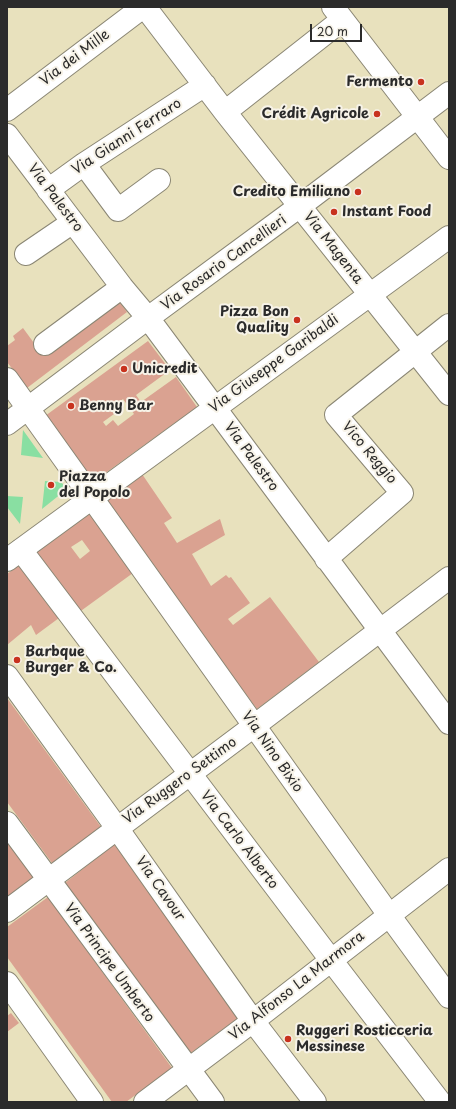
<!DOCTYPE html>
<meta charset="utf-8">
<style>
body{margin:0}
#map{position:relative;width:456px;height:1109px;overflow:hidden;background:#e8e1bd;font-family:"Playpen Sans",sans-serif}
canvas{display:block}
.frame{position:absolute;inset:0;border:8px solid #2b2b2b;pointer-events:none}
.scale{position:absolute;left:310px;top:24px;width:52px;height:18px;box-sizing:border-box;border:2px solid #2b2b2b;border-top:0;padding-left:5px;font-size:12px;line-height:14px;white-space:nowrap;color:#2b2b2b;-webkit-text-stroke:3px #f7f3e8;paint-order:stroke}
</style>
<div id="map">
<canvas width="456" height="1109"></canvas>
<div class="frame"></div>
<div class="scale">20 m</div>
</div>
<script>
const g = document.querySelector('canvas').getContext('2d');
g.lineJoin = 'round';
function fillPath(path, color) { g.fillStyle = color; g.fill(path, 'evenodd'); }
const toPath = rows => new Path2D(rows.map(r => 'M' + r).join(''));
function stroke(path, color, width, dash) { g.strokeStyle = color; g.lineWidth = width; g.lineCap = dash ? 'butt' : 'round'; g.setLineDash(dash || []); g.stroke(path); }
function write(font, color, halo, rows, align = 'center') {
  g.font = font + ' "Playpen Sans",sans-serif'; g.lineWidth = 4; g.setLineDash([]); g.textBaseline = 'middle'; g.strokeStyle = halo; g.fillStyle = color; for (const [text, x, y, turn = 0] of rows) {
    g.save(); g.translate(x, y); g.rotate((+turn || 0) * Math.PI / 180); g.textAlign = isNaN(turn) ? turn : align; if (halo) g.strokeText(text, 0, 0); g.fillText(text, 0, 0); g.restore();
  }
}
fillPath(toPath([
 [23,430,43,458,21,455],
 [45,481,61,482,67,489,42,509],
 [7,496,23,497,20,524,7,507]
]), '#89dfa2');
fillPath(toPath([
 [117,298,127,312,27,388,7,362,7,346,15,340,13,336,23,328,42,354],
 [148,341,170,370,136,395,141,402,176,377,197,407,93,482,45,416],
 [123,399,134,414,118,426,113,420,106,426,103,422,114,414,110,409],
 [142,474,172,518,164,523,177,543,220,519,225,535,192,554,211,586,226,575,229,578,231,577,250,603,228,619,233,625,270,597,319,662,257,709,204,638,106,499],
 [89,513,133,573,78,613,35,553],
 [82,540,90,551,80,559,71,547],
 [19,565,59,618,36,635,31,625,7,645,7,574],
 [7,698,101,827,52,863,7,802],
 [7,840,35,878,7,899],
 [114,844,238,1018,188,1055,65,883],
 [48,897,172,1068,126,1102,112,1102,7,957,7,927],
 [11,1013,19,1023,7,1032,7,1016]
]), '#daa291');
const minor = toPath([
 [145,7,225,112,449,394],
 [333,7,449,158],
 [7,110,143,7],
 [225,112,342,20],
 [7,135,122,287,148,318,449,723],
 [84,164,118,210,159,180],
 [48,190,84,164,205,85],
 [26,254,73,222],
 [45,344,122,287],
 [7,379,92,498],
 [7,424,148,318,300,206,449,93],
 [21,550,331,960,440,1102],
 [326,559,402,493,336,415,449,325],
 [7,676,117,828,253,1021,315,1102],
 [7,823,213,1102],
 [7,983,92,1102],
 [145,1102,253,1021,449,869]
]);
const major = toPath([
 [92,498,389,915,449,997],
 [7,560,449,237],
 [7,911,254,726,449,578]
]);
stroke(minor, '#8a8674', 24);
stroke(major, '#8a8674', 24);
stroke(minor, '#fff', 22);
stroke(major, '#fff', 22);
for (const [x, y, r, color] of [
 [421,82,4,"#c8321e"],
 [377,114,4,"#c8321e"],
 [358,192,4,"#c8321e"],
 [334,212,4,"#c8321e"],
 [297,320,4,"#c8321e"],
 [124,369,4,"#c8321e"],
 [71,406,4,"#c8321e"],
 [51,485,4,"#c8321e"],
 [17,660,4,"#c8321e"],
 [288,1039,4,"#c8321e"]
]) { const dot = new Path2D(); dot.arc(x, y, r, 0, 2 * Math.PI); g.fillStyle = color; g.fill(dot); stroke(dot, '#f7f3e8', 1.5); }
write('14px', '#2b2b2b', '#f7f3e8', [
 ["Via dei Mille",75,58,-37],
 ["Via Gianni Ferraro",127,137,-33],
 ["Via Palestro",55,198,53],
 ["Via Magenta",333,248,52],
 ["Via Rosario Cancellieri",224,263,-36],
 ["Via Giuseppe Garibaldi",274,364,-36],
 ["Vico Reggio",369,453,50],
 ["Via Palestro",251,457,54],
 ["Via Nino Bixio",272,752,55],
 ["Via Ruggero Settimo",180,781,-36],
 ["Via Carlo Alberto",239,840,53],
 ["Via Cavour",160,889,55],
 ["Via Principe Umberto",109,963,54],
 ["Via Alfonso La Marmora",297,986,-38]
]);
write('bold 14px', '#2b2b2b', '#f7f3e8', [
 ["Fermento",413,82,"right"],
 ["Crédit Agricole",369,114,"right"],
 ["Credito Emiliano",350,192,"right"],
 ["Instant Food",342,212],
 ["Pizza Bon",289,312,"right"],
 ["Quality",289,328,"right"],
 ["Unicredit",132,369],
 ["Benny Bar",79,406],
 ["Piazza",59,477],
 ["del Popolo",59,493],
 ["Barbque",25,652],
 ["Burger & Co.",25,668],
 ["Ruggeri Rosticceria",296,1031],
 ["Messinese",296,1047]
], 'left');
</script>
